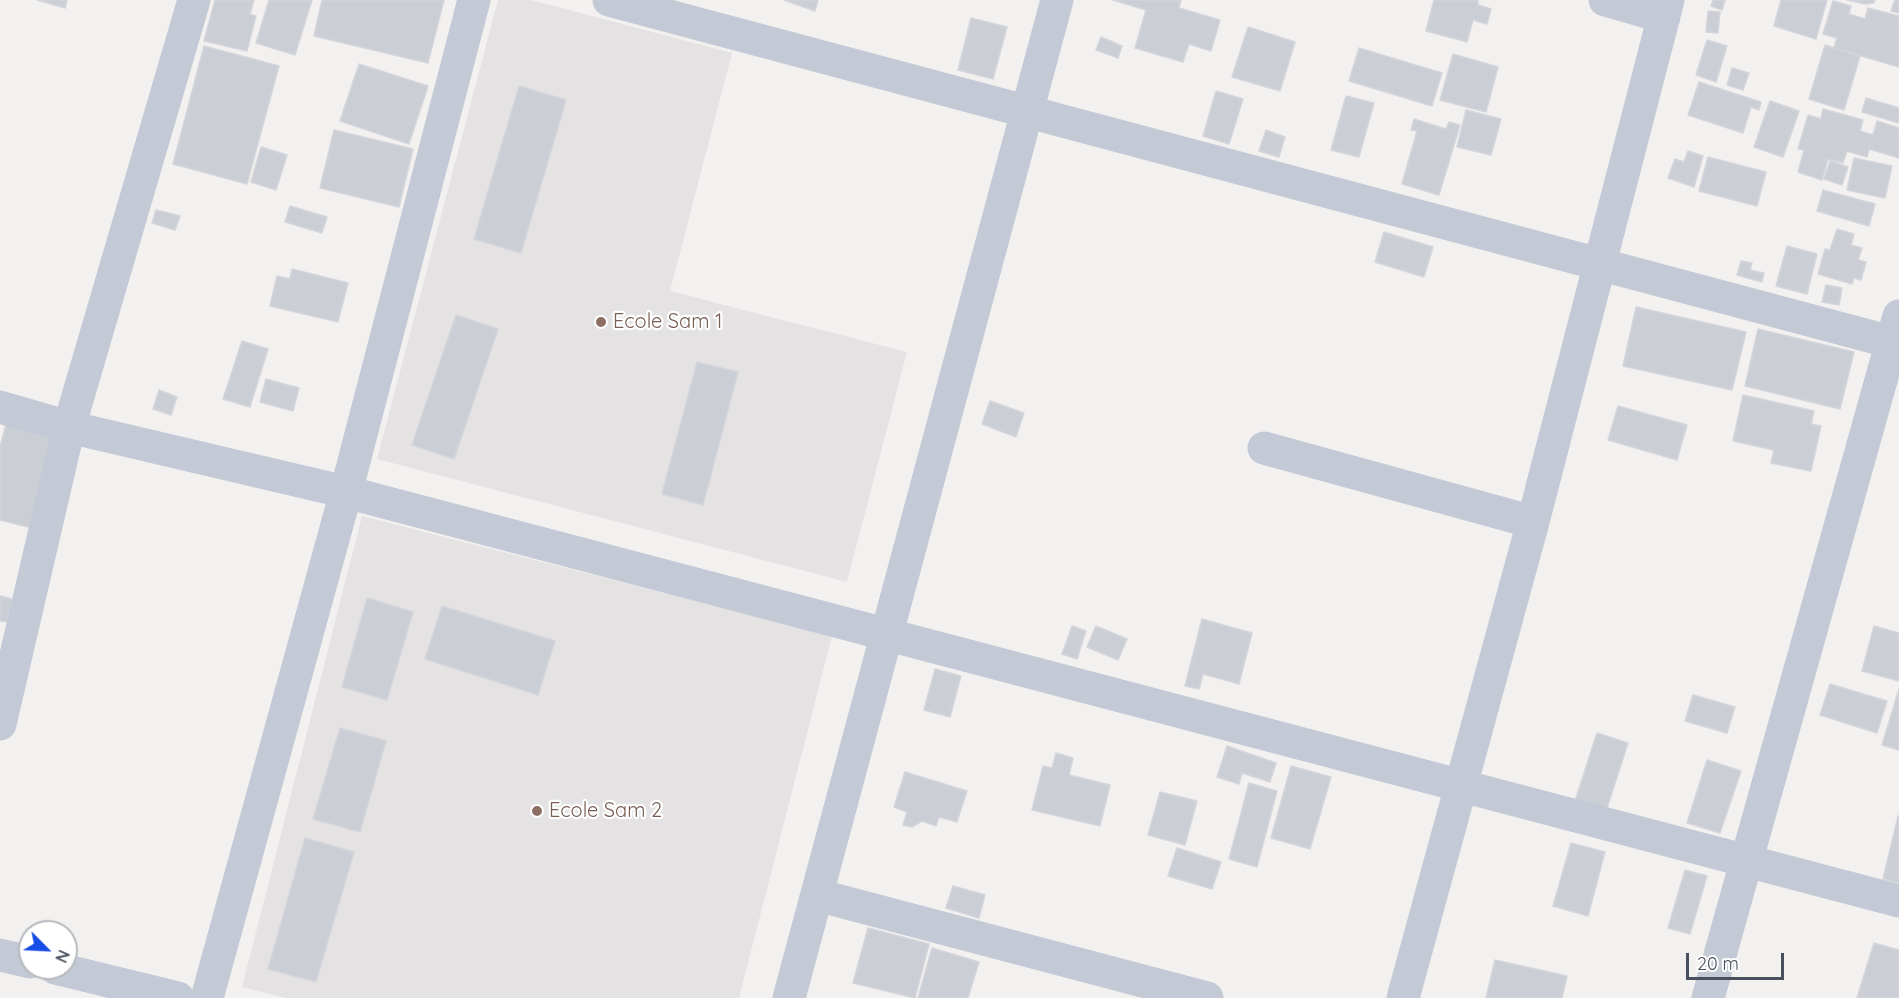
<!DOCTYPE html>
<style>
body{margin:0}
#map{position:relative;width:1899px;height:998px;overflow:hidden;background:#f3f1f0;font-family:Quicksand,sans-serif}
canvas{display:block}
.north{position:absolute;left:18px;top:920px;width:60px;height:60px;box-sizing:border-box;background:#fff;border:2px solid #b6b9bf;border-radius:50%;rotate:114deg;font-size:16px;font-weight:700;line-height:24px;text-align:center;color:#48505e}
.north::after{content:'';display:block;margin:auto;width:21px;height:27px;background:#184ce6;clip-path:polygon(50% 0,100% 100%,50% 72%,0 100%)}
.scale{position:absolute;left:1686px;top:953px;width:98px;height:27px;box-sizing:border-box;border:3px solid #48505e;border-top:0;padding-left:8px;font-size:18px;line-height:21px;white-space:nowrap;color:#48505e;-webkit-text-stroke:4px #fff;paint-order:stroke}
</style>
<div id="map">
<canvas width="1899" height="998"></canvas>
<div class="north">N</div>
<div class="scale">20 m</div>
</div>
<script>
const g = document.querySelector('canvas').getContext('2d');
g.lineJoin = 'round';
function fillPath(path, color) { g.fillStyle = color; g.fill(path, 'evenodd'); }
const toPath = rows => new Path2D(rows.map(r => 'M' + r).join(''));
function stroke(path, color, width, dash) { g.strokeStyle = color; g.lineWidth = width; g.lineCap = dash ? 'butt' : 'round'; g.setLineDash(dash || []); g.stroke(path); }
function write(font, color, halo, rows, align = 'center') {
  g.font = font + ' Quicksand,sans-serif'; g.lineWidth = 4.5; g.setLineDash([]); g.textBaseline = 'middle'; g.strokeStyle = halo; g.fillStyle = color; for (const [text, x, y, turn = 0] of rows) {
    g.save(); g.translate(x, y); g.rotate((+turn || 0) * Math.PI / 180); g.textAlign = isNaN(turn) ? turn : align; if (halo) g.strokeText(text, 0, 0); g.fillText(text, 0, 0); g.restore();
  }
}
fillPath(toPath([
 [498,0,531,0,732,53,670,291,907,352,847,582,377,459],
 [362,516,832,636,739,998,286,998,242,987]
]), '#e4e2e2');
const building = toPath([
 [37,0,67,0,65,8,37,0],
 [215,0,254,0,250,14,256,16,247,51,204,41,215,0],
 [269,0,312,0,295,55,256,43,269,0],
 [322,0,444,0,428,63,314,36,322,0],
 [784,0,818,0,815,11,784,0],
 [1113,0,1181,0,1179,8,1220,20,1211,51,1189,44,1183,62,1135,48,1146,10,1113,0],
 [1434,0,1478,0,1478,5,1491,9,1487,24,1473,20,1467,42,1426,31,1434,0],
 [1713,0,1725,0,1722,10,1711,6,1713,0],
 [1781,0,1827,0,1816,39,1774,26,1781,0],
 [1847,0,1875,0,1874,3,1865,4,1847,0],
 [1895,0,1899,0,1899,13,1891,11,1895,0],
 [1833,1,1851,6,1849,14,1865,19,1868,8,1899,16,1899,67,1834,48,1837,38,1823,34,1833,1],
 [1708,11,1720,12,1718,33,1706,32,1708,11],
 [971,18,1007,27,993,79,958,70,971,18],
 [1248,27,1295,42,1280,91,1232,77,1248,27],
 [1101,37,1122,46,1118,58,1096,50,1101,37],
 [1707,40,1727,46,1716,82,1696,75,1707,40],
 [1825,45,1860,56,1844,110,1809,99,1825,45],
 [204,46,279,66,247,184,173,164,204,46],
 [1359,48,1442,73,1432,106,1349,81,1359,48],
 [1453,54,1498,67,1486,112,1440,100,1453,54],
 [359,64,428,86,409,144,340,121,359,64],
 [1732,68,1749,73,1743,90,1727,85,1732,68],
 [1699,82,1761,102,1759,110,1751,107,1743,133,1688,115,1699,82],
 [519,86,566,100,521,253,474,239,519,86],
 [1216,91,1243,99,1229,144,1203,136,1216,91],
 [1346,96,1374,103,1359,157,1331,150,1346,96],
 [1866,98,1899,108,1899,123,1862,112,1866,98],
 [1770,101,1799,111,1783,157,1754,147,1770,101],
 [1823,109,1863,120,1860,131,1873,135,1877,121,1899,128,1899,158,1869,149,1867,157,1847,151,1843,163,1828,159,1822,180,1798,172,1804,150,1798,149,1808,115,1821,119,1823,109],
 [1466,110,1501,119,1491,155,1457,147,1466,110],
 [1414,119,1446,129,1449,122,1460,125,1439,195,1402,184,1417,131,1411,130,1414,119],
 [334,130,413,149,399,207,320,188,334,130],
 [1266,130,1285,137,1279,157,1259,151,1266,130],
 [261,147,287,155,276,190,251,182,261,147],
 [1688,151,1703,156,1694,187,1668,178,1675,159,1684,162,1688,151],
 [1708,157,1766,172,1757,206,1699,191,1708,157],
 [1854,158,1892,166,1885,198,1847,190,1854,158],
 [1830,161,1848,167,1842,185,1824,179,1830,161],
 [1823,190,1875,204,1869,226,1817,211,1823,190],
 [290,206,327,217,322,233,285,222,290,206],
 [156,210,180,216,175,230,152,223,156,210],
 [1837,229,1854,234,1851,245,1862,248,1858,260,1866,262,1861,280,1854,278,1852,284,1818,274,1825,249,1830,250,1837,229],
 [1384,232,1433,247,1424,277,1375,262,1384,232],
 [1787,246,1817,254,1807,294,1776,286,1787,246],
 [1741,261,1752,263,1750,270,1764,273,1762,282,1737,275,1741,261],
 [292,269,348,283,338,322,270,306,277,276,290,279,292,269],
 [1826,285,1842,288,1839,305,1822,302,1826,285],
 [1636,307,1746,332,1732,390,1623,366,1636,307],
 [456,315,498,329,454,459,412,445,456,315],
 [1758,329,1854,352,1840,409,1745,386,1758,329],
 [242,341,268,349,250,407,223,399,242,341],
 [697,362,738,372,703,505,662,494,697,362],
 [266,379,299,388,293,411,260,402,266,379],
 [159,390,177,397,171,415,153,409,159,390],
 [1743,395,1814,411,1811,424,1821,426,1811,471,1771,463,1774,450,1733,441,1743,395],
 [990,401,1024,413,1016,437,982,424,990,401],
 [1618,406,1687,425,1677,460,1608,440,1618,406],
 [7,420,57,433,32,528,0,520,0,447,7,420],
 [0,596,12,599,7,622,0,621,0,596],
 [367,598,413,612,387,700,342,687,367,598],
 [442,606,555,641,538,695,425,659,442,606],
 [1202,619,1252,633,1239,684,1203,674,1199,689,1185,686,1202,619],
 [1072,626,1086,631,1077,659,1062,654,1072,626],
 [1096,626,1127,639,1118,660,1087,647,1096,626],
 [1874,626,1899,633,1899,681,1862,671,1874,626],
 [935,669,961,676,950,717,924,710,935,669],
 [1830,684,1887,701,1877,733,1820,715,1830,684],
 [1899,689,1899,750,1882,745,1899,689],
 [1693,695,1735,707,1727,733,1685,721,1693,695],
 [340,728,386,741,360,832,313,819,340,728],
 [1597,733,1628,743,1606,811,1575,801,1597,733],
 [1227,746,1276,763,1270,782,1242,773,1239,784,1217,777,1227,746],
 [1056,753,1073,758,1069,775,1110,785,1100,826,1032,810,1043,766,1052,768,1056,753],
 [1707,760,1741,771,1720,833,1687,823,1707,760],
 [1291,766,1331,777,1310,849,1271,838,1291,766],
 [905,772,967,791,957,822,939,817,936,826,922,821,912,827,903,825,907,812,894,807,905,772],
 [1249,783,1277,791,1257,867,1229,859,1249,783],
 [1160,792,1197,801,1185,845,1148,835,1160,792],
 [1898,816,1899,816,1899,883,1883,879,1898,816],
 [305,838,354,852,316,982,268,969,305,838],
 [1571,843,1605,852,1588,916,1553,906,1571,843],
 [1177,848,1221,862,1212,889,1168,876,1177,848],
 [1685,870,1707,876,1690,934,1668,928,1685,870],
 [953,886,985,895,979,918,946,908,953,886],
 [868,928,929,944,915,998,853,983,868,928],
 [1874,943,1899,950,1899,998,1857,998,1874,943],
 [932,948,979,962,968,998,918,998,932,948],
 [1495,960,1567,976,1562,998,1486,998,1495,960]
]);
fillPath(building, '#ccced6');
stroke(building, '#d4d5dc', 1.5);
stroke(toPath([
 [609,0,1899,344],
 [1605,0,1664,17],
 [0,407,69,427,346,492,1899,901],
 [1264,448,1533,522],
 [0,724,69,427,194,0],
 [817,895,1207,998],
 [0,955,30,962],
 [55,968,178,998],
 [207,998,346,492,474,0],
 [789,998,1057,0],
 [1403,998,1533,522,1668,0],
 [1708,998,1899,316]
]), '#c4cad5', 33);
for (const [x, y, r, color] of [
 [601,322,6,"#8d6e63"],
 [537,811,6,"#8d6e63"]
]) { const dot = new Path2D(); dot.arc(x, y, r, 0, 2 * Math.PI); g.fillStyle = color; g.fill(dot); stroke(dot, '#fff', 2); }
write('20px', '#785e54', '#fff', [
 ["Ecole Sam 1",613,322],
 ["Ecole Sam 2",549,811]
], 'left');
</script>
